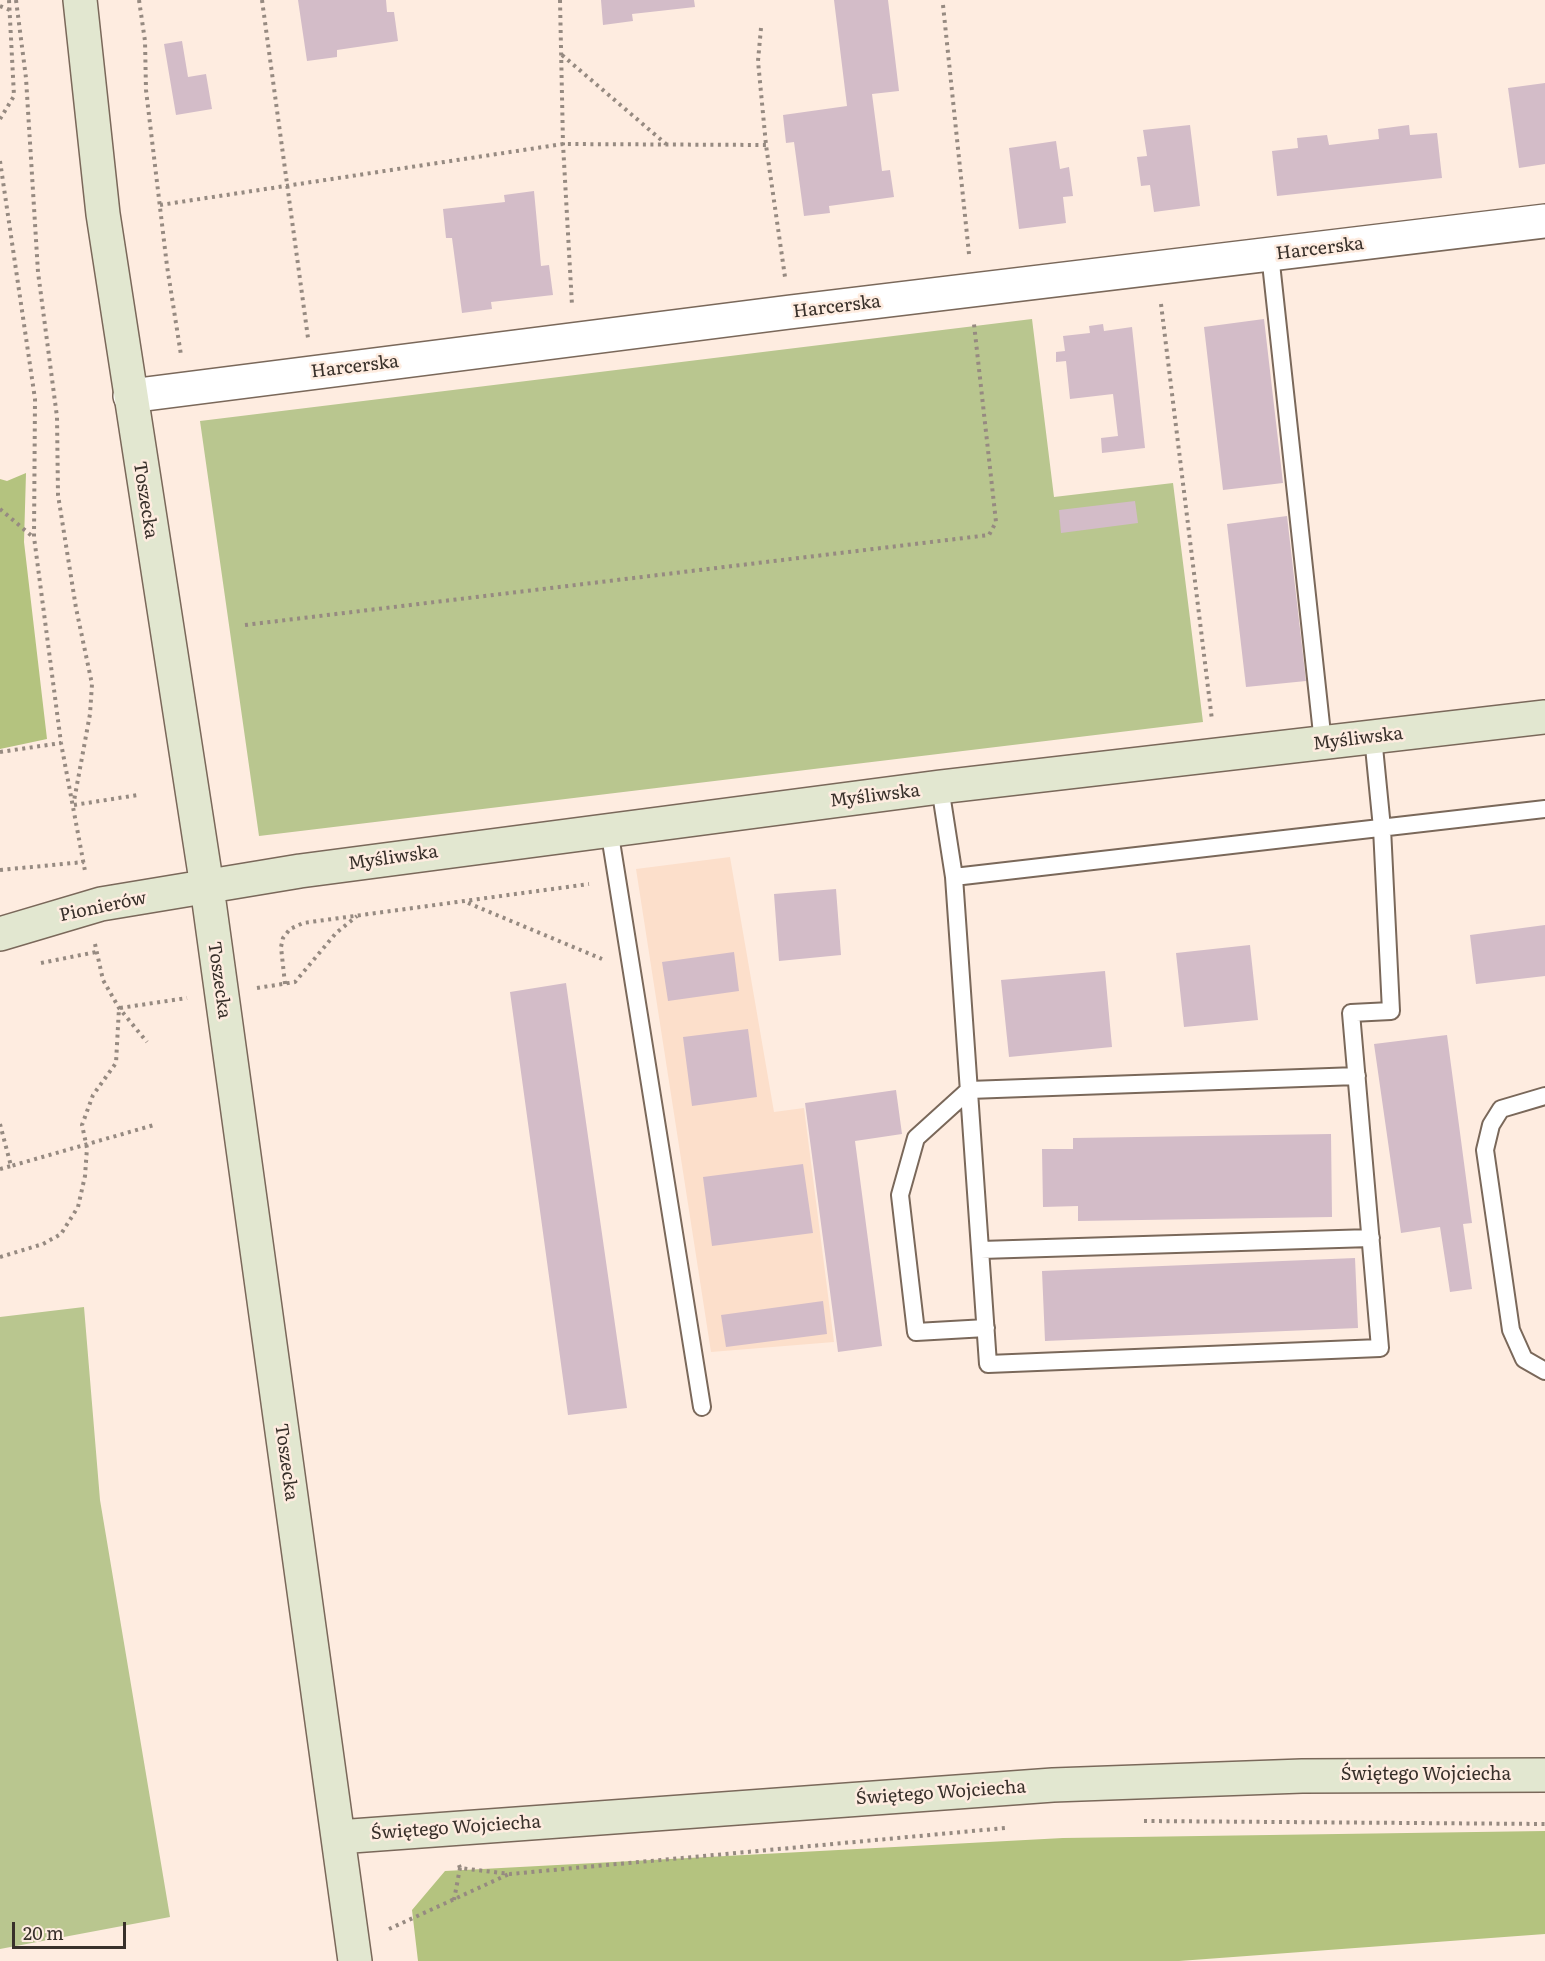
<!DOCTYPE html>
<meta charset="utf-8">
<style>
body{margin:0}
#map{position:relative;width:1545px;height:1961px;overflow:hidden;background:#feece0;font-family:Literata,serif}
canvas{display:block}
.scale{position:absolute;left:12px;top:1922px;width:114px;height:27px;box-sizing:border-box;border:3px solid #38302a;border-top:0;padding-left:8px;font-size:18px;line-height:21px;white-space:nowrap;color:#38302a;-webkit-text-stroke:4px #feece0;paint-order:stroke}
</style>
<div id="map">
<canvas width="1545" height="1961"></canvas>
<div class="scale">20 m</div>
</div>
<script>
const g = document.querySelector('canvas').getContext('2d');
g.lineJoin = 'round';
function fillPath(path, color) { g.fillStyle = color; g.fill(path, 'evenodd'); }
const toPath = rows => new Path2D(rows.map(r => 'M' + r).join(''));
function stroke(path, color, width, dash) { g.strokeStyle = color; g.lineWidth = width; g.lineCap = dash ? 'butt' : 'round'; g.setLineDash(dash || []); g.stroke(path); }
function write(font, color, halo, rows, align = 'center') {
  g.font = font + ' Literata,serif'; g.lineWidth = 5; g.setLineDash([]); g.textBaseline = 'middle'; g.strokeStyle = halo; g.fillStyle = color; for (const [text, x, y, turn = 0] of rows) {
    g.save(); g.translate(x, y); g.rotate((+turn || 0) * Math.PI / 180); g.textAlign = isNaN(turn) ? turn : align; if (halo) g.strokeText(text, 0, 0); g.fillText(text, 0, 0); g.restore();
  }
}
fillPath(toPath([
 [730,857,774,1112,804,1108,834,1342,711,1352,636,869]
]), '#fcdfcb');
fillPath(toPath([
 [1032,319,1054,497,1173,483,1203,722,259,836,200,421],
 [84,1307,100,1500,170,1917,0,1949,0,1317]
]), '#b9c68f');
fillPath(toPath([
 [26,473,24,542,47,739,0,749,0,479,7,481],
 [1545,1831,1545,1934,1179,1961,418,1961,412,1910,445,1871,1063,1838]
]), '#b4c37f');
fillPath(toPath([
 [298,0,386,0,387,12,394,12,398,41,337,50,337,57,307,61],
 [601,0,694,0,695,7,632,14,633,21,603,25],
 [834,0,888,0,899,91,872,94,882,171,890,170,894,197,829,206,830,213,804,216,794,142,786,143,783,115,847,106],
 [182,41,188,77,206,74,212,109,176,115,164,44],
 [1545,83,1545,164,1519,168,1508,88],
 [1190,125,1200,206,1154,212,1150,185,1141,186,1137,157,1147,156,1143,130],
 [1409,125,1410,135,1437,133,1442,178,1277,196,1272,151,1298,148,1297,138,1327,135,1329,145,1379,139,1378,129],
 [1056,141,1060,169,1069,167,1073,196,1063,197,1066,223,1019,229,1009,148],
 [534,191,541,266,549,265,553,295,491,302,492,309,462,313,452,238,446,238,443,209,505,202,504,195],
 [1264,319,1283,483,1223,490,1204,327],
 [1103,324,1104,331,1132,327,1145,448,1102,453,1101,438,1118,436,1113,394,1070,399,1066,361,1056,362,1056,352,1065,351,1063,336,1090,333,1089,326],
 [1135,501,1138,523,1061,533,1059,510],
 [1287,516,1306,681,1246,687,1227,524],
 [836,889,841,955,779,961,774,894],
 [1545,925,1545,976,1476,984,1470,935],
 [1250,945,1258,1020,1184,1027,1176,953],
 [734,952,739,991,668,1001,662,962],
 [1105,971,1112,1047,1009,1057,1001,980],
 [566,983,627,1408,568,1415,510,992],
 [748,1029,757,1097,692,1106,683,1037],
 [1447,1035,1472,1223,1463,1224,1472,1289,1450,1292,1440,1227,1401,1233,1374,1044],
 [896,1090,902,1134,855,1141,882,1346,838,1352,805,1103],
 [1331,1134,1332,1217,1078,1221,1078,1206,1043,1207,1042,1149,1073,1149,1073,1138],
 [803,1164,813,1233,712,1246,703,1177],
 [1355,1258,1358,1328,1045,1341,1042,1271],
 [823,1301,827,1334,726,1347,721,1315]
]), '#d3bcc8');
const lane = toPath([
 [1270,254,1323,743],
 [940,787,954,877,1545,809],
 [609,829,702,1407],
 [954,877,988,1364,1380,1348,1351,1013,1391,1011,1382,828,1373,737],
 [1545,1096,1501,1109,1491,1125,1485,1150,1511,1330,1524,1359,1545,1371],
 [981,1250,1371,1238],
 [986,1328,916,1332,900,1195,916,1138,969,1090,1357,1076]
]);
const street = toPath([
 [130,396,790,312,1545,221]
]);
const secondary = toPath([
 [80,0,103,214,207,887,355,1961],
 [0,934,101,904,300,871,940,787,1545,717],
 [338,1837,1053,1785,1302,1776,1545,1775]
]);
stroke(lane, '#7a685a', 20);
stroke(street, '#7a685a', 36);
stroke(secondary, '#7a685a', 36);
stroke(toPath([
 [16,0,26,78,38,272,57,417,58,495,76,608,92,684,90,714,74,801],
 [139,0,145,41,146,90,167,266,181,355],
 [262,0,308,338],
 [560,0,563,144,572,305],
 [943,5,969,254],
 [0,6,10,10],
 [761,28,758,61,766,145,785,277],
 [562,55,666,144],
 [0,119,14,96,9,0],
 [0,161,35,399,34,537,61,743,85,871],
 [160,205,563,144,766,145],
 [1161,304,1212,720],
 [0,509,33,537],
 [245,625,989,535,996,522,974,324],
 [0,752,61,743],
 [74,805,138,795],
 [0,870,84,862],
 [468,903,602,959],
 [95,944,103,980,119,1008,147,1042],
 [41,963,96,952],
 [285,984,281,947,283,938,290,929,303,923,589,884],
 [257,988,295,982,336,933,357,916],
 [120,1008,187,998],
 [0,1124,11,1166,154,1125],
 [0,1169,11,1166],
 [0,1257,43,1244,61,1234,78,1207,85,1176,87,1148,82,1125,93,1095,116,1063,119,1008],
 [1144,1821,1545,1824],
 [459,1865,460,1868,510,1874,1005,1828],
 [454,1900,460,1868],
 [389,1929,509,1874]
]), '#968a81', 4, [3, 4.5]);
stroke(lane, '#fff', 16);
stroke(street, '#fff', 33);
stroke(secondary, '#e2e7d0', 33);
write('18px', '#38302a', '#feece0', [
 ["Harcerska",1320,249,-7],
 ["Harcerska",837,307,-7],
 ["Harcerska",355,367,-7],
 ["Toszecka",145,500,81],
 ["Myśliwska",1358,739,-7],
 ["Myśliwska",875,796,-7],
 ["Myśliwska",393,858,-8],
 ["Pionierów",103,907,-12],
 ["Toszecka",219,980,82],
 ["Toszecka",286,1462,82],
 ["Świętego Wojciecha",1426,1775],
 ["Świętego Wojciecha",941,1793,-4],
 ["Świętego Wojciecha",456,1828,-4]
]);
</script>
